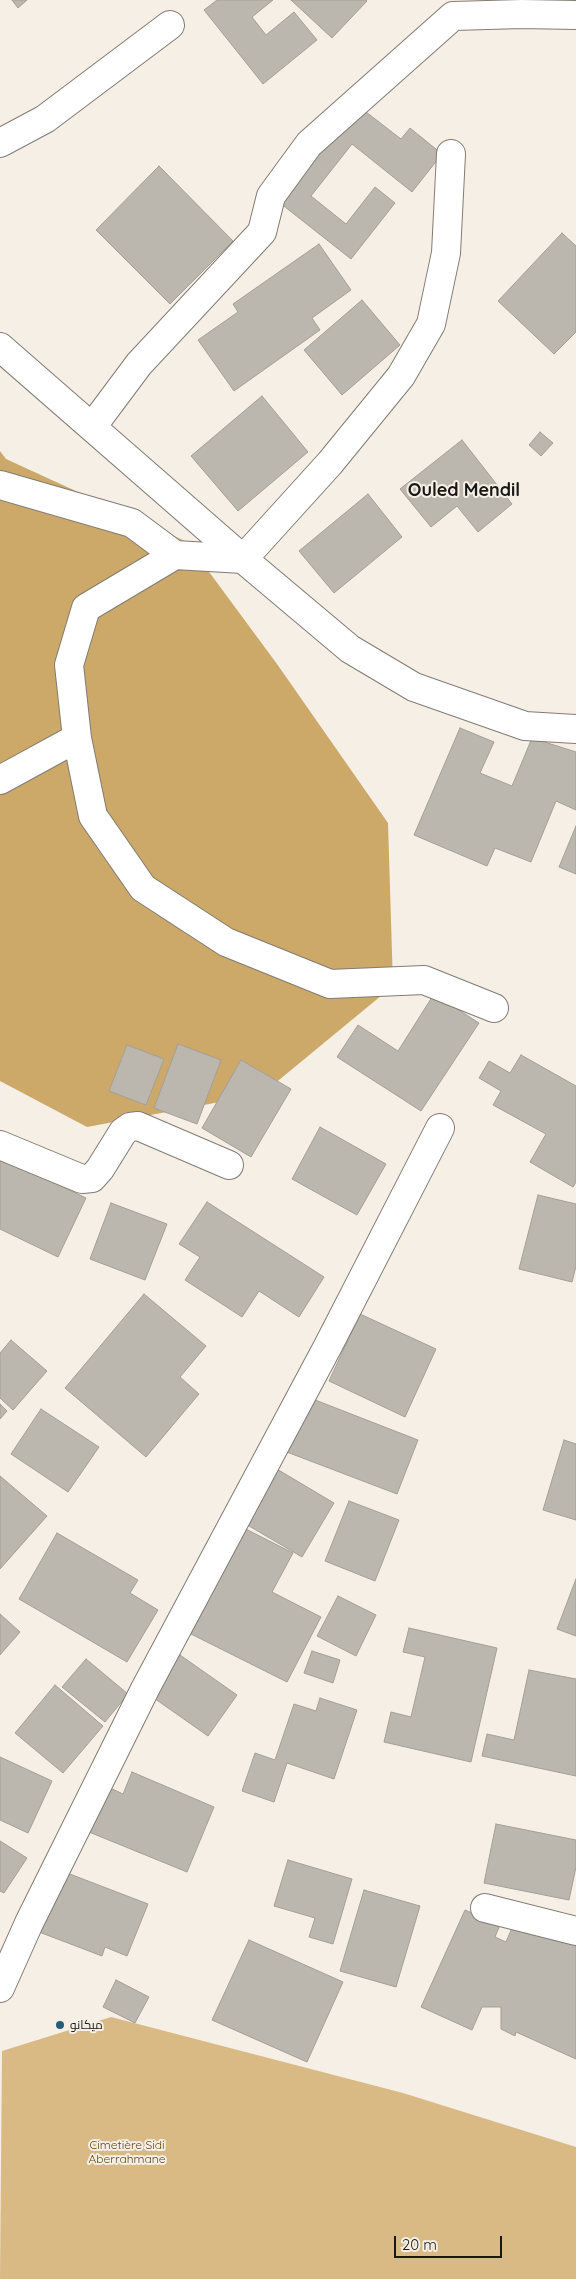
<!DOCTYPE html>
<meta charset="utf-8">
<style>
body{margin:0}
#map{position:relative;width:576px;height:2279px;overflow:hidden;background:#f5efe6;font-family:Quicksand,sans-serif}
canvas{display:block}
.scale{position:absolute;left:394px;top:2236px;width:108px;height:22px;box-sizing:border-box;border:2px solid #191814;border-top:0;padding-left:6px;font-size:15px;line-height:18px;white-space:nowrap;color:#191814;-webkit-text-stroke:4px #f5efe6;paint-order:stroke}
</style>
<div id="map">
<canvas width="576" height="2279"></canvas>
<div class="scale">20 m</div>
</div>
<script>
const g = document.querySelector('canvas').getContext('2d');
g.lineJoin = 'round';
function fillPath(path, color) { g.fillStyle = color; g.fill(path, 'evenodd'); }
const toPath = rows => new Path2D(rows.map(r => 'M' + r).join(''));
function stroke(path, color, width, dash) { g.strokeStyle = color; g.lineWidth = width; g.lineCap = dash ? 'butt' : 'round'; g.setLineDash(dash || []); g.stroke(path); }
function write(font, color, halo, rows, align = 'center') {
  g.font = font + ' Quicksand,Cairo,sans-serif'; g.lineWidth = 4; g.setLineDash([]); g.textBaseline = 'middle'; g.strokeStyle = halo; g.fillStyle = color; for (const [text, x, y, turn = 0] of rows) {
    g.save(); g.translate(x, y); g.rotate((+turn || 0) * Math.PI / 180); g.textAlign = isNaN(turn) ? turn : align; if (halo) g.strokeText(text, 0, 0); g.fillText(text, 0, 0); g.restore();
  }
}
fillPath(toPath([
 [111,2017,403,2093,576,2147,576,2279,0,2279,2,2051]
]), '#d9ba84');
fillPath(toPath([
 [0,451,6,459,187,542,277,664,388,823,393,986,262,1094,87,1127,0,1081]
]), '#cca969');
const building = toPath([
 [12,0,27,0,18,8,12,0],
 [217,0,273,0,252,17,266,35,294,12,317,40,263,84,204,10,217,0],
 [291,0,366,0,367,1,332,38,291,0],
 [357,105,401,139,410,128,442,154,412,192,352,144,311,196,346,224,375,187,395,203,351,259,280,203,357,105],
 [159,166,233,241,170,304,96,230,159,166],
 [562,233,576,246,576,332,554,354,498,301,562,233],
 [319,244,351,290,312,318,320,330,234,391,198,340,238,312,233,304,319,244],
 [362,300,400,345,342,395,304,350,362,300],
 [262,396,308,452,238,511,191,456,262,396],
 [540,432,553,443,541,456,529,445,540,432],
 [462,440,512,504,478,532,457,506,431,527,400,489,462,440],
 [368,494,402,537,334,593,299,551,368,494],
 [460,728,494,742,480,773,512,786,532,738,576,752,576,810,556,801,531,862,495,848,487,866,414,835,460,728],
 [576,826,576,874,559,867,576,826],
 [434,994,479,1023,421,1111,337,1057,358,1025,398,1051,434,994],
 [178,1044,221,1060,197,1124,154,1108,178,1044],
 [127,1045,164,1059,146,1105,109,1091,127,1045],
 [521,1055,576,1086,576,1182,573,1187,530,1162,546,1134,493,1105,501,1091,479,1078,489,1061,510,1073,521,1055],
 [241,1060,291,1089,251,1157,202,1128,241,1060],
 [320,1127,386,1164,357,1215,292,1179,320,1127],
 [0,1157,86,1198,58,1257,0,1229,0,1157],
 [538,1195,576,1204,576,1266,572,1282,519,1269,538,1195],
 [207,1202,324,1277,299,1317,259,1291,242,1317,185,1280,200,1257,179,1244,207,1202],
 [111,1203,167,1224,145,1280,90,1259,111,1203],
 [144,1294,206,1346,180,1377,199,1394,146,1457,65,1388,144,1294],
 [360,1314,436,1349,405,1417,329,1381,360,1314],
 [11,1340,47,1371,13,1410,0,1398,0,1353,11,1340],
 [292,1391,418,1440,397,1494,271,1446,292,1391],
 [0,1404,7,1411,0,1419,0,1404],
 [41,1409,99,1447,68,1492,11,1454,41,1409],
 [564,1440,576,1444,576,1520,543,1510,564,1440],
 [265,1462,334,1503,302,1557,232,1516,265,1462],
 [0,1476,47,1516,0,1569,0,1476],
 [349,1501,399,1520,375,1581,325,1561,349,1501],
 [232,1522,293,1553,272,1592,321,1617,287,1682,179,1628,232,1522],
 [57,1533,138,1580,130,1593,158,1610,127,1662,19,1599,57,1533],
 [576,1579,576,1636,557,1629,576,1579],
 [338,1596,376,1615,356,1656,317,1636,338,1596],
 [0,1614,20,1632,0,1655,0,1614],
 [409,1628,497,1648,471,1762,384,1742,391,1712,411,1717,425,1657,403,1652,409,1628],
 [312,1651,340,1660,333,1683,304,1673,312,1651],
 [180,1655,237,1695,208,1736,151,1696,180,1655],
 [86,1659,128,1694,105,1722,62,1687,86,1659],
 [529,1670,576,1679,576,1776,482,1756,487,1734,514,1740,529,1670],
 [55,1685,103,1726,63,1773,15,1733,55,1685],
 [320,1698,357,1710,334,1779,287,1763,274,1802,242,1791,255,1753,275,1760,294,1704,316,1711,320,1698],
 [0,1757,52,1781,28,1833,0,1820,0,1757],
 [132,1772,214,1807,187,1872,89,1832,108,1787,123,1794,132,1772],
 [496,1824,576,1840,576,1867,569,1900,484,1883,496,1824],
 [0,1841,27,1858,4,1893,0,1891,0,1841],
 [288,1860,352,1879,333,1944,309,1937,315,1918,274,1906,288,1860],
 [62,1871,148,1904,127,1956,105,1947,102,1956,39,1932,62,1871],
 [364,1890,420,1906,396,1987,340,1971,364,1890],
 [520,1909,576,1934,576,2059,516,2032,515,2036,501,2029,501,2007,482,2007,472,2030,421,2007,465,1910,500,1925,495,1937,506,1942,520,1909],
 [249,1940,343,1982,307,2062,212,2020,249,1940],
 [116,1980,149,1997,135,2023,103,2007,116,1980]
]);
fillPath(building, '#bcb7ae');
stroke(building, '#a49f97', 1);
const street = toPath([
 [0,143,45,119,170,25],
 [451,154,446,253,431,324,401,376,330,463,243,559,175,555,86,608,69,665,77,738,93,816,143,888,226,942,330,984,424,980,494,1008],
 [0,347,243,559,350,649,414,687,525,726,576,729],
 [92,427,139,364,262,232,271,196,309,144,453,16,522,14,576,15],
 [0,485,132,523,175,555],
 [0,780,77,738],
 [0,1145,82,1179,92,1178,100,1169,123,1132,130,1127,138,1126,229,1165],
 [485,1908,576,1931],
 [0,1988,29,1923,145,1689,328,1346,440,1128]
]);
stroke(street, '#817c74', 30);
stroke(street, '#fff', 28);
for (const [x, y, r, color] of [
 [60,2025,5,"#255e78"]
]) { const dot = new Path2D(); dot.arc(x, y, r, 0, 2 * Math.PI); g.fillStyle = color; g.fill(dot); stroke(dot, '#f5efe6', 2); }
write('12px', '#191814', '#f5efe6', [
 ["ميكانو",70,2025]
], 'left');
write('12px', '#614816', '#f5efe6', [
 ["Cimetière Sidi",127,2145],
 ["Aberrahmane",127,2159]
]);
write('bold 18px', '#191814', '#f5efe6', [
 ["Ouled Mendil",464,491]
]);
</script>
